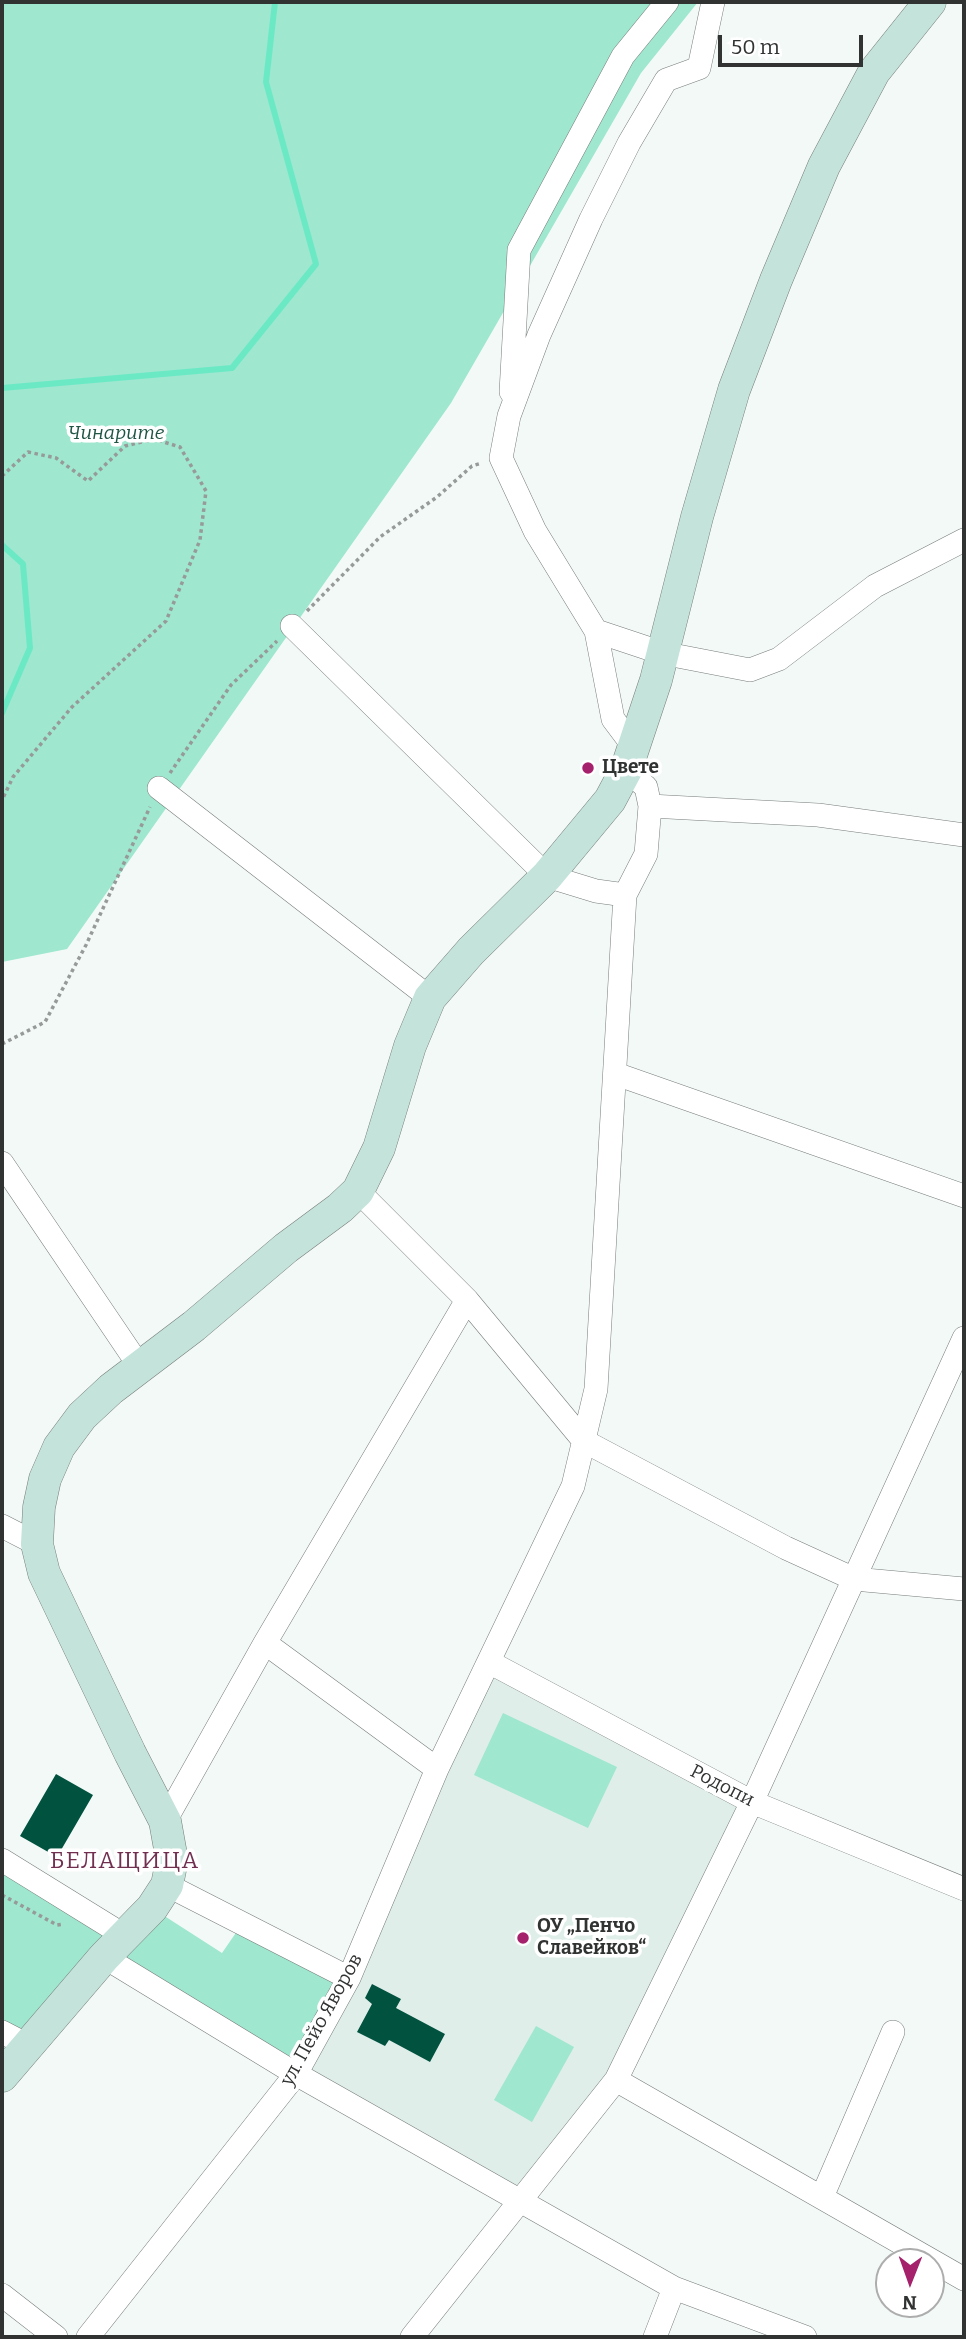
<!DOCTYPE html>
<meta charset="utf-8">
<style>
body{margin:0}
#map{position:relative;width:966px;height:2339px;overflow:hidden;background:#f2f9f6;font-family:Bitter,serif}
canvas{display:block}
.frame{position:absolute;inset:0;border:4px solid #313332;pointer-events:none}
.north{position:absolute;left:875px;top:2248px;width:70px;height:70px;box-sizing:border-box;background:#fff;border:2px solid #adadad;border-radius:50%;rotate:181deg;font-size:19px;font-weight:700;line-height:28px;text-align:center;color:#313332}
.north::after{content:'';display:block;margin:auto;width:24px;height:32px;background:#a6216c;clip-path:polygon(50% 0,100% 100%,50% 72%,0 100%)}
.scale{position:absolute;left:718px;top:35px;width:145px;height:32px;box-sizing:border-box;border:4px solid #313332;border-top:0;padding-left:9px;font-size:21px;line-height:24px;white-space:nowrap;color:#313332;-webkit-text-stroke:5px #fff;paint-order:stroke}
</style>
<div id="map">
<canvas width="966" height="2339"></canvas>
<div class="frame"></div>
<div class="north">N</div>
<div class="scale">50 m</div>
</div>
<script>
const g = document.querySelector('canvas').getContext('2d');
g.lineJoin = 'round';
function fillPath(path, color) { g.fillStyle = color; g.fill(path, 'evenodd'); }
const toPath = rows => new Path2D(rows.map(r => 'M' + r).join(''));
function stroke(path, color, width, dash) { g.strokeStyle = color; g.lineWidth = width; g.lineCap = dash ? 'butt' : 'round'; g.setLineDash(dash || []); g.stroke(path); }
function write(font, color, halo, rows, align = 'center') {
  g.font = font + ' Bitter,serif'; g.lineWidth = 7; g.setLineDash([]); g.textBaseline = 'middle'; g.strokeStyle = halo; g.fillStyle = color; for (const [text, x, y, turn = 0] of rows) {
    g.save(); g.translate(x, y); g.rotate((+turn || 0) * Math.PI / 180); g.textAlign = isNaN(turn) ? turn : align; if (halo) g.strokeText(text, 0, 0); g.fillText(text, 0, 0); g.restore();
  }
}
fillPath(toPath([
 [489,1662,752,1802,616,2080,518,2202,296,2074]
]), '#dfeee9');
fillPath(toPath([
 [2,2,698,2,641,73,451,403,67,949,2,962],
 [503,1713,617,1767,588,1828,474,1775],
 [2,1860,125,1936,152,1908,222,1953,242,1924,349,1978,296,2074,104,1958,27,2045,2,2032],
 [536,2026,574,2047,532,2122,494,2100]
]), '#9fe7cf');
stroke(toPath([
 [2,388,232,368,316,264,266,82,275,2],
 [2,545,23,564,30,648,2,713]
]), '#6be9c5', 6);
fillPath(toPath([
 [56,1774,93,1795,57,1857,20,1836],
 [372,1984,401,1999,396,2008,445,2034,430,2062,389,2040,385,2046,357,2032,372,2004,365,1998]
]), '#025240');
const street = toPath([
 [713,2,699,68,666,80,629,143,591,219,539,335,509,416,501,458,535,531,596,631,662,653,750,670,779,659,875,586,964,540],
 [511,392,519,250,623,56,667,2],
 [292,626,547,876,596,891,625,895,646,854,650,806,646,787,626,770],
 [596,631,613,719,634,747],
 [159,788,430,998],
 [650,806,818,815,964,835],
 [616,1074,964,1196],
 [2,1163,140,1367],
 [358,1191,467,1300,584,1441,786,1548,854,1579,964,1589],
 [2,1526,37,1544],
 [265,1643,437,1769],
 [489,1662,752,1802,964,1889],
 [165,1821,265,1643,467,1300],
 [2,1860,125,1936],
 [167,1885,349,1978],
 [104,1957,296,2074,674,2288,805,2337],
 [2,2032,27,2045],
 [616,2080,964,2279],
 [822,2197,893,2032],
 [2,2295,56,2337],
 [88,2337,296,2074,349,1978,437,1769,573,1486,596,1389,625,895],
 [412,2337,616,2080,752,1802,964,1338],
 [655,2337,674,2288]
]);
const secondary = toPath([
 [2,2076,104,1957,152,1908,167,1885,172,1860,165,1821,130,1753,44,1573,37,1544,39,1507,45,1479,59,1447,82,1416,111,1389,194,1326,286,1248,340,1208,358,1191,379,1148,410,1046,430,998,471,951,547,876,610,800,626,770,656,680,697,517,734,390,776,280,824,166,874,72,930,2]
]);
stroke(street, '#777d7a', 24);
stroke(secondary, '#777d7a', 33);
stroke(toPath([
 [2,476,28,452,56,458,88,481,125,446,154,439,180,447,206,491,200,540,166,621,72,707,13,777,2,800],
 [307,611,380,537,437,497,472,466,482,463],
 [170,773,231,685,277,641],
 [2,1044,45,1022,86,945,150,807],
 [2,1895,57,1925,64,1924]
]), '#969a98', 3.5, [3.5, 3.5]);
stroke(street, '#fff', 23);
stroke(secondary, '#c4e3db', 32);
for (const [x, y, r, color] of [
 [588,768,7,"#a6216c"],
 [523,1938,7,"#a6216c"]
]) { const dot = new Path2D(); dot.arc(x, y, r, 0, 2 * Math.PI); g.fillStyle = color; g.fill(dot); stroke(dot, '#fff', 2.5); }
write('italic 19px', '#205546', '#fff', [
 ["Чинарите",116,434]
]);
write('bold 19px', '#313332', '#fff', [
 ["Цвете",602,768],
 ["ОУ „Пенчо",537,1927],
 ["Славейков“",537,1949]
], 'left');
write('19px', '#313332', '#fff', [
 ["Родопи",722,1786,27],
 ["ул. Пейо Яворов",322,2020,-61]
]);
g.letterSpacing = '2px';
write('23px', '#713050', '#fff', [
 ["БЕЛАЩИЦА",125,1862]
]);
g.letterSpacing = '0px';
</script>
